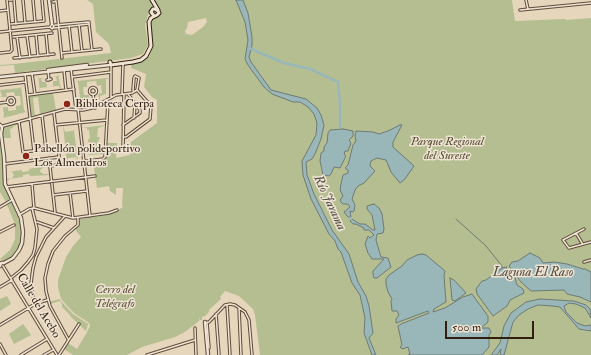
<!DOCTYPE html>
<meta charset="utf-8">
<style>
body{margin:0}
#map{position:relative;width:591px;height:355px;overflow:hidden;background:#e6d6bb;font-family:"IM FELL Double Pica",serif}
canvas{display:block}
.scale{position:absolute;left:445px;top:321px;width:89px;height:18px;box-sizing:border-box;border:2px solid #311e0f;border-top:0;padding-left:5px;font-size:12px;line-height:14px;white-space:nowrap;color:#311e0f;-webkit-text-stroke:3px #efe4d3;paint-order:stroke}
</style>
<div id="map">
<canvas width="591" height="355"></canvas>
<div class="scale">500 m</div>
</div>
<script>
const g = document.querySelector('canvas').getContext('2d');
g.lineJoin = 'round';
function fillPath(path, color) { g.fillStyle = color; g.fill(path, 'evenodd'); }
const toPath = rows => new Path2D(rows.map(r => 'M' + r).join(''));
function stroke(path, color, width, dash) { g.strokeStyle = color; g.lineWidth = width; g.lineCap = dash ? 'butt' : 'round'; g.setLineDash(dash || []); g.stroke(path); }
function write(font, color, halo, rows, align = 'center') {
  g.font = font + ' "IM FELL Double Pica",serif'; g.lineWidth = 3; g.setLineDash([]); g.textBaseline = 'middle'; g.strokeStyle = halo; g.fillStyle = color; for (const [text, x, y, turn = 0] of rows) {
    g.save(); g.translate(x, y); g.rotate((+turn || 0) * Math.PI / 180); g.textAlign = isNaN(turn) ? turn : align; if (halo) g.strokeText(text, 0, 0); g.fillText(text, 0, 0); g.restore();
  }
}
fillPath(toPath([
 [87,0,150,0,152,6,150,9,145,24,148,45,143,54,131,58,15,73,14,65,0,66,0,65,14,64,111,53,109,44,96,32,93,4],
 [153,0,512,0,515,21,565,19,566,20,591,18,591,355,260,355,255,315,253,309,239,296,225,291,220,297,221,299,209,310,209,312,205,316,202,317,202,320,200,320,200,317,199,321,185,332,175,337,142,347,127,355,73,355,64,349,68,343,77,349,86,334,90,326,89,323,74,313,61,299,58,287,58,280,66,257,73,246,81,237,75,229,79,225,79,219,97,216,99,219,98,216,113,213,123,207,122,205,123,188,116,188,116,195,110,191,109,186,97,188,93,161,103,160,106,158,107,143,117,143,116,158,130,155,131,142,157,123,157,100,152,97,144,87,146,74,131,68,131,63,137,63,142,61,148,57,151,51,153,41,150,23,152,18,159,15],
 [206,18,207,22,203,27,192,35,186,34,185,31,187,28,188,22],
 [58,73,61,90,60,90,59,86,55,86,40,88,40,93,38,74,39,78,45,78,41,79,42,82,46,82,47,87,53,86,53,81,57,81,56,77,52,77,58,76],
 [108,78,108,79,106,79,106,94,100,96,100,102,98,94,102,93,101,85,97,86,96,81,87,82,87,87,83,87,84,95,89,95,89,104,88,103,82,104,81,105,78,82,76,81],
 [21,86,24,110,26,112,3,118,4,116,3,108,0,108,8,107,8,111,16,110,16,106,21,105,20,96,15,96,14,92,6,93,7,97,0,97,2,96,0,90,20,88],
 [53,93,56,110,40,114,38,97,33,98,35,116,31,115,29,96],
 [18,123,18,125,13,126,13,128,10,129,11,138,3,138,2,131,4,127],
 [63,125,65,132,76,130,74,131,78,161,77,161,76,157,68,158,68,162,67,163],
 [106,125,98,128,97,137,100,137,99,139,99,141,97,142,97,150,99,150,99,152,105,154,86,155,90,154,90,152,92,152,91,143,89,143,88,141,88,139,90,139,89,130,87,130,87,128,81,128],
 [0,137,3,160,4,182,10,199,6,202,0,192],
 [48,165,49,167,42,168,42,169,40,170,41,173,43,173,43,174,49,174,50,175,30,176,29,174,23,175,23,177,9,179,9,180,6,181,6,179,13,178,13,176,14,176,12,171,6,172,22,170,22,172,29,171,29,169],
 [11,202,21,224,22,231,21,242,15,254,8,260,3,261,0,259,10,250,15,239,15,224,7,205],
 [7,296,11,304,0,311,0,299],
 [59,299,73,314,88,324,86,331,70,316,70,315,62,307,62,304,60,301,50,304,49,302],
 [23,324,31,335,14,344,9,334]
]), '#b4be91');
const water = toPath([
 [236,0,243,0,248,13,252,37,252,45,249,57,251,62,271,90,306,99,317,108,321,115,324,125,321,139,315,154,312,159,306,162,307,175,314,194,332,230,349,254,358,282,366,296,369,306,373,333,369,338,376,355,372,355,364,333,365,318,360,295,352,283,341,252,338,249,335,241,329,234,311,199,303,175,302,161,316,135,317,123,314,114,308,107,300,102,293,102,272,94,264,87,248,65,245,59,248,40,245,22,236,0],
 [400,125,402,125,393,142,393,147,414,166,405,179,400,183,391,172,386,160,377,158,371,161,370,166,375,171,364,183,358,186,355,190,352,199,355,205,354,211,353,212,350,211,351,217,348,217,344,212,350,207,348,204,343,204,341,202,340,200,343,196,340,190,341,184,343,175,348,173,348,170,345,168,348,165,353,145,356,141,355,136,356,131,373,132,379,134,388,131,400,125],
 [343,129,353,131,353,136,349,140,351,143,348,151,345,151,344,154,346,156,340,168,334,167,331,174,329,176,323,175,320,161,321,153,324,151,324,147,327,143,328,133,330,130,343,129],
 [374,204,379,208,382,214,384,229,383,233,377,234,376,240,381,257,388,258,391,267,377,278,374,278,373,274,373,271,384,259,372,259,368,253,365,244,368,236,370,238,374,235,369,230,364,230,364,228,356,224,353,224,350,221,352,219,360,224,365,224,373,230,375,230,372,215,367,209,367,206,374,204],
 [530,253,540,258,543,263,554,262,567,264,583,269,585,269,591,272,591,302,580,297,567,294,564,290,531,291,521,282,509,266,512,262,518,261,530,253],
 [422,254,426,255,445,271,444,276,446,302,434,309,433,312,445,308,463,297,472,294,488,316,488,322,481,328,489,328,491,332,489,335,489,347,482,355,408,355,410,354,408,347,402,349,400,347,402,345,398,326,401,324,429,313,428,311,396,323,396,319,399,315,397,311,392,311,391,301,392,299,388,292,386,284,386,279,389,275,402,266,407,260,417,255,422,254],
 [506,267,510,275,515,277,517,285,523,289,524,293,510,300,507,306,493,316,477,294,476,289,482,281,486,280,502,268,506,267],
 [450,278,454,280,466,293,455,301,452,300,450,278],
 [540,299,574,301,586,305,590,309,591,318,585,308,576,304,569,303,564,306,566,312,577,323,585,326,591,325,591,331,579,329,560,307,553,306,538,305,528,309,519,315,513,322,504,355,500,355,501,349,497,355,491,355,500,343,504,326,511,313,526,302,540,299]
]);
fillPath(water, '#99b7b9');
stroke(water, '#6f7a75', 1);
stroke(toPath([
 [456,219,486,246,502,266,502,268]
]), '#6f7a75', 1);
stroke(toPath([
 [249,48,284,63,310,69,338,82,340,103,340,127],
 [350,218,351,219]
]), '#99b7b9', 2.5);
const minor = toPath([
 [9,0,12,0],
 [14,0,16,24],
 [23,0,25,22],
 [33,0,35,22],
 [526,0,528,9],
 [53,2,56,1,62,58],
 [520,10,591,3],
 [0,11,8,10],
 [11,24,44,21,42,0],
 [89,24,92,50],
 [55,25,89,22,89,24],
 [79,25,82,51],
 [69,26,72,52],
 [54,28,89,24],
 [0,32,50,27,52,29,54,26,52,24,50,27],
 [46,34,48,55],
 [36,35,38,56],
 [27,36,30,57],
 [13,37,52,33],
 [17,37,20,58],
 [0,53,10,52,12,50,7,0],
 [62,53,101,49],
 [14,58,54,54],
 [71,69,76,109],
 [64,70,66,90],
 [48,71,49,80],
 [25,74,34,151],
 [32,74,35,94],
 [72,77,111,72],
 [47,80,51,79],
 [0,85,26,82],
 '89.5 91a3.5 3.5 0 1 1 7 0a3.5 3.5 0 1 1-7 0Z',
 [134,92,133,90,134,78,135,76,139,78,137,90],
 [93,94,95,108],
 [122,94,123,64],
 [28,95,74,89],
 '7.5 101a3.5 3.5 0 1 1 7 0a3.5 3.5 0 1 1-7 0Z',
 [111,98,111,66],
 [0,103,8,102],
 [78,109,90,216],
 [54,113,60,164],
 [42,115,46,150],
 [134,118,135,104],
 [19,122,23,152,58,148],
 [55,125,107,120],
 [123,125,140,113,140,110,128,94],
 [3,126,65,109,83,110,92,108,116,95,132,93,137,90],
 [123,137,126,137,150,119,151,106,137,90],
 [117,150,123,150,124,94],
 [49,158,55,212],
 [4,164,59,157],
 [50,166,103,159,105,157,108,102,107,101],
 [32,184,34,208],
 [6,187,95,176],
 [70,193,73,218],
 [53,195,87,191],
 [0,207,12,200],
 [19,215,29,209,34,208,73,218,109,213,117,210],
 [37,222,54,228],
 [584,229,563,240,569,248,591,242],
 [0,232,14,225],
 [576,233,582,243],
 [584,262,591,260],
 [3,266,57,355],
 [11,278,21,270,28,262,33,255,35,248,37,229,32,208],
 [0,287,12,280],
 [35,304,33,297,31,283,33,268,36,257,46,237,65,216],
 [227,305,230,355],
 [239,308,241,355],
 [216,314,219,355],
 [205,323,209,322,225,305,230,304,235,305,245,312,249,320,252,355],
 [207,323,209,348],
 [0,325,35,304,47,300],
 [195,328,196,355],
 [68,339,50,306,46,291,45,278,48,264,53,251,65,236,78,225,78,218],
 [0,344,6,355],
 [21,355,47,339],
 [44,355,53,350],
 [59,355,79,324],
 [147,355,195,340]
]);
const tertiary = toPath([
 [49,0,52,24],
 [48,70,87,65],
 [0,77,110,65],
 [0,125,2,127,1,134,4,157,5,184,21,218,23,232,22,243,19,250,13,258,4,263,1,263,0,266],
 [205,322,208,355]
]);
const secondary = toPath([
 [152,0,158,10],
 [110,62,111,65,133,62,141,60,146,56,151,46,149,22,151,18,157,15,159,13,158,11,155,9,153,9,151,12,154,16]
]);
stroke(minor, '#5e4c3a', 3.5);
stroke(tertiary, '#5e4c3a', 4.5);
stroke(secondary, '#311e0f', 5);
stroke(minor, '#efe4d3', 1.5);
stroke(tertiary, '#efe4d3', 2.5);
stroke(secondary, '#efe4d3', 3);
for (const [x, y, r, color] of [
 [67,104,4,"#8f2418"],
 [26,156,4,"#8f2418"]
]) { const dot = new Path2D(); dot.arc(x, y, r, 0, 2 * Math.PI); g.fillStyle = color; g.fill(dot); stroke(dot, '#efe4d3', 1.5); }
write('12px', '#311e0f', '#efe4d3', [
 ["Biblioteca Cerpa",75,104],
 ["Pabellón polideportivo",34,149],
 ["Los Almendros",34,163]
], 'left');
write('italic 12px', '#584e36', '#efe4d3', [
 ["Parque Regional",447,142],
 ["del Sureste",447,156],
 ["Cerro del",115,290],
 ["Telégrafo",115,304]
]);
write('12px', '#311e0f', '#efe4d3', [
 ["Calle del Acebo",38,306,59]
]);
write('italic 13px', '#504c42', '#efe4d3', [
 ["Río Jarama",329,203,65],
 ["Laguna El Raso",533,273]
]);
</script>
